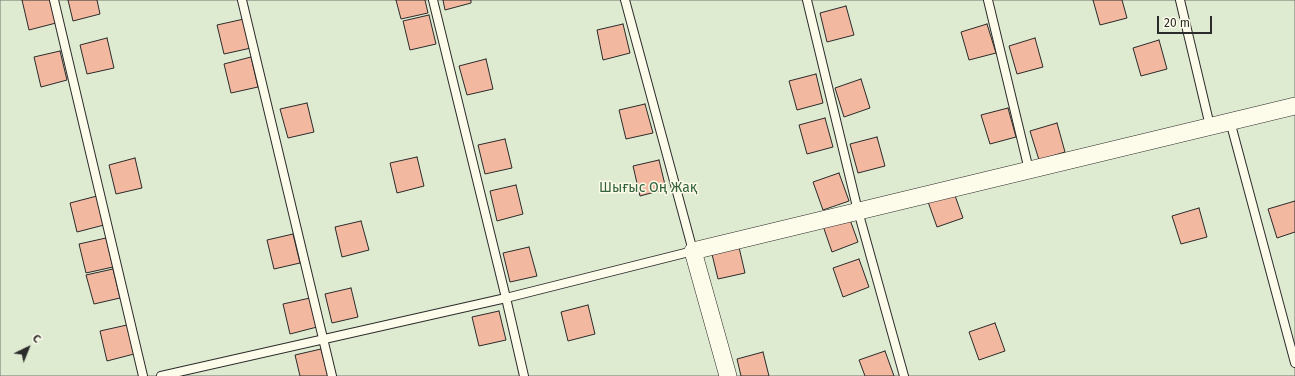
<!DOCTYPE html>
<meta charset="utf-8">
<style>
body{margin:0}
#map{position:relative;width:1295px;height:376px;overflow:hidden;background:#fdfbea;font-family:"Fira Sans",sans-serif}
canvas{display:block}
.north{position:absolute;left:8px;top:328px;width:40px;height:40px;-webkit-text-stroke:3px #fdfbea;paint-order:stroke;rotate:43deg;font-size:11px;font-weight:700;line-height:16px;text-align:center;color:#2b2b2b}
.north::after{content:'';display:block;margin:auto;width:14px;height:18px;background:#2b2b2b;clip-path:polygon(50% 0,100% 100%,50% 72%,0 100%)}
.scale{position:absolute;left:1157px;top:16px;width:55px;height:18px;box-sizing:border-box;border:2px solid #2b2b2b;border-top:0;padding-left:5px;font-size:12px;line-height:14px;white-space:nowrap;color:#2b2b2b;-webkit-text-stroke:3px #fdfbea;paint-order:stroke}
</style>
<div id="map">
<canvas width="1295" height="376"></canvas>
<div class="north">С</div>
<div class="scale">20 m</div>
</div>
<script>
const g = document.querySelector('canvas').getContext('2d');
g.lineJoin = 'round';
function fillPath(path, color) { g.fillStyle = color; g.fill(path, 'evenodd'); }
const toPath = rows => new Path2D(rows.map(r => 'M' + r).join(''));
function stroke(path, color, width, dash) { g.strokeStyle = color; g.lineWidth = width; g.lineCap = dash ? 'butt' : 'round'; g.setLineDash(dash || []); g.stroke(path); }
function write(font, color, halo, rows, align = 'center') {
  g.font = font + ' "Fira Sans",sans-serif'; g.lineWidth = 3; g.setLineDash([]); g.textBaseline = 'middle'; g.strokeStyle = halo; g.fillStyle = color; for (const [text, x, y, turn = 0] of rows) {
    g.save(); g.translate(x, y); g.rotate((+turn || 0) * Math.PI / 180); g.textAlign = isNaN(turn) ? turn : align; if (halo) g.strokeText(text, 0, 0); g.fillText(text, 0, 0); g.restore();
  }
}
const green = toPath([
 [0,0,1295,0,1295,376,0,376,0,0]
]);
fillPath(green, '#deebd1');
stroke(green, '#74746e', 1);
const building = toPath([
 [22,0,50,0,56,23,29,30,22,0],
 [68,0,97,0,100,14,73,21,68,0],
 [396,0,425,0,428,13,401,19,396,0],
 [443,0,471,0,471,3,445,10,443,0],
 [1093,0,1122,0,1127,18,1100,25,1093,0],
 [846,6,854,35,827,42,820,13,846,6],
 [429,15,436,44,410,50,403,21,429,15],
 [244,19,251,48,224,54,217,25,244,19],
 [623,24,630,53,603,60,597,30,623,24],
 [987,24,996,53,969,60,961,32,987,24],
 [107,38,114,68,87,74,80,45,107,38],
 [1035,38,1043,67,1017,74,1009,46,1035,38],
 [1159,40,1167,69,1141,76,1133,48,1159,40],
 [60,51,67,80,41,87,34,57,60,51],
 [251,57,258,87,231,93,224,64,251,57],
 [486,59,493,89,467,95,459,66,486,59],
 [816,74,823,103,797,110,789,81,816,74],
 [861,79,870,108,844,117,835,88,861,79],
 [307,103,314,132,288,138,280,109,307,103],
 [645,104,653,133,626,139,619,110,645,104],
 [1008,108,1016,137,990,144,981,115,1008,108],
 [825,118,833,147,807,154,799,125,825,118],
 [1057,123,1065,152,1039,160,1030,131,1057,123],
 [877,137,885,166,858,173,850,144,877,137],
 [505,139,512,168,485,174,478,145,505,139],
 [417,157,424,186,397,193,390,163,417,157],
 [135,158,142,188,116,194,109,165,135,158],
 [659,160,666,189,640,196,633,166,659,160],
 [839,173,849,201,823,210,813,182,839,173],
 [516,185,523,214,497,221,490,191,516,185],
 [953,190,963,218,937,227,927,199,953,190],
 [97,196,104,225,77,232,70,203,97,196],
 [1295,201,1295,232,1277,238,1268,209,1295,201],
 [1199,208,1207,237,1181,244,1172,216,1199,208],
 [848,214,858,242,832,252,822,223,848,214],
 [361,221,369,250,342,257,335,227,361,221],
 [293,234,300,263,274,269,267,240,293,234],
 [106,238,113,267,86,273,79,244,106,238],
 [738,243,745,273,718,279,711,250,738,243],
 [529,247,537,276,510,282,503,253,529,247],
 [859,259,869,287,843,297,833,268,859,259],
 [113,269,120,298,94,304,86,275,113,269],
 [351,288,358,317,332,323,325,294,351,288],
 [310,298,317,327,290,334,283,304,310,298],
 [588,305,595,334,568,341,561,312,588,305],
 [499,311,506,340,479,346,472,317,499,311],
 [995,323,1005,351,979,360,969,332,995,323],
 [127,325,134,354,107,361,100,331,127,325],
 [321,349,328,376,300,376,295,355,321,349],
 [885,351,894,376,865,376,859,360,885,351],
 [763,352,769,376,741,376,737,359,763,352]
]);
fillPath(building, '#f2b8a0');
stroke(building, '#2b2b2b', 1);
const lane = toPath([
 [54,0,143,376],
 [242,0,332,376],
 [433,0,506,298,524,376],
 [807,0,858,211,904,376],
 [988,0,1029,170],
 [1180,0,1210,126],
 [1230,121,1295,363],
 [161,376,506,298,693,251,625,0]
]);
const street = toPath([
 [728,376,693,251,1295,106]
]);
stroke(lane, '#2b2b2b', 10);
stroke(street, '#2b2b2b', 18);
stroke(lane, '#fdfbea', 8);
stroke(street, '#fdfbea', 17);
write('14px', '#34623c', '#fdfbea', [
 ["Шығыс Оң Жақ",648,188]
]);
</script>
